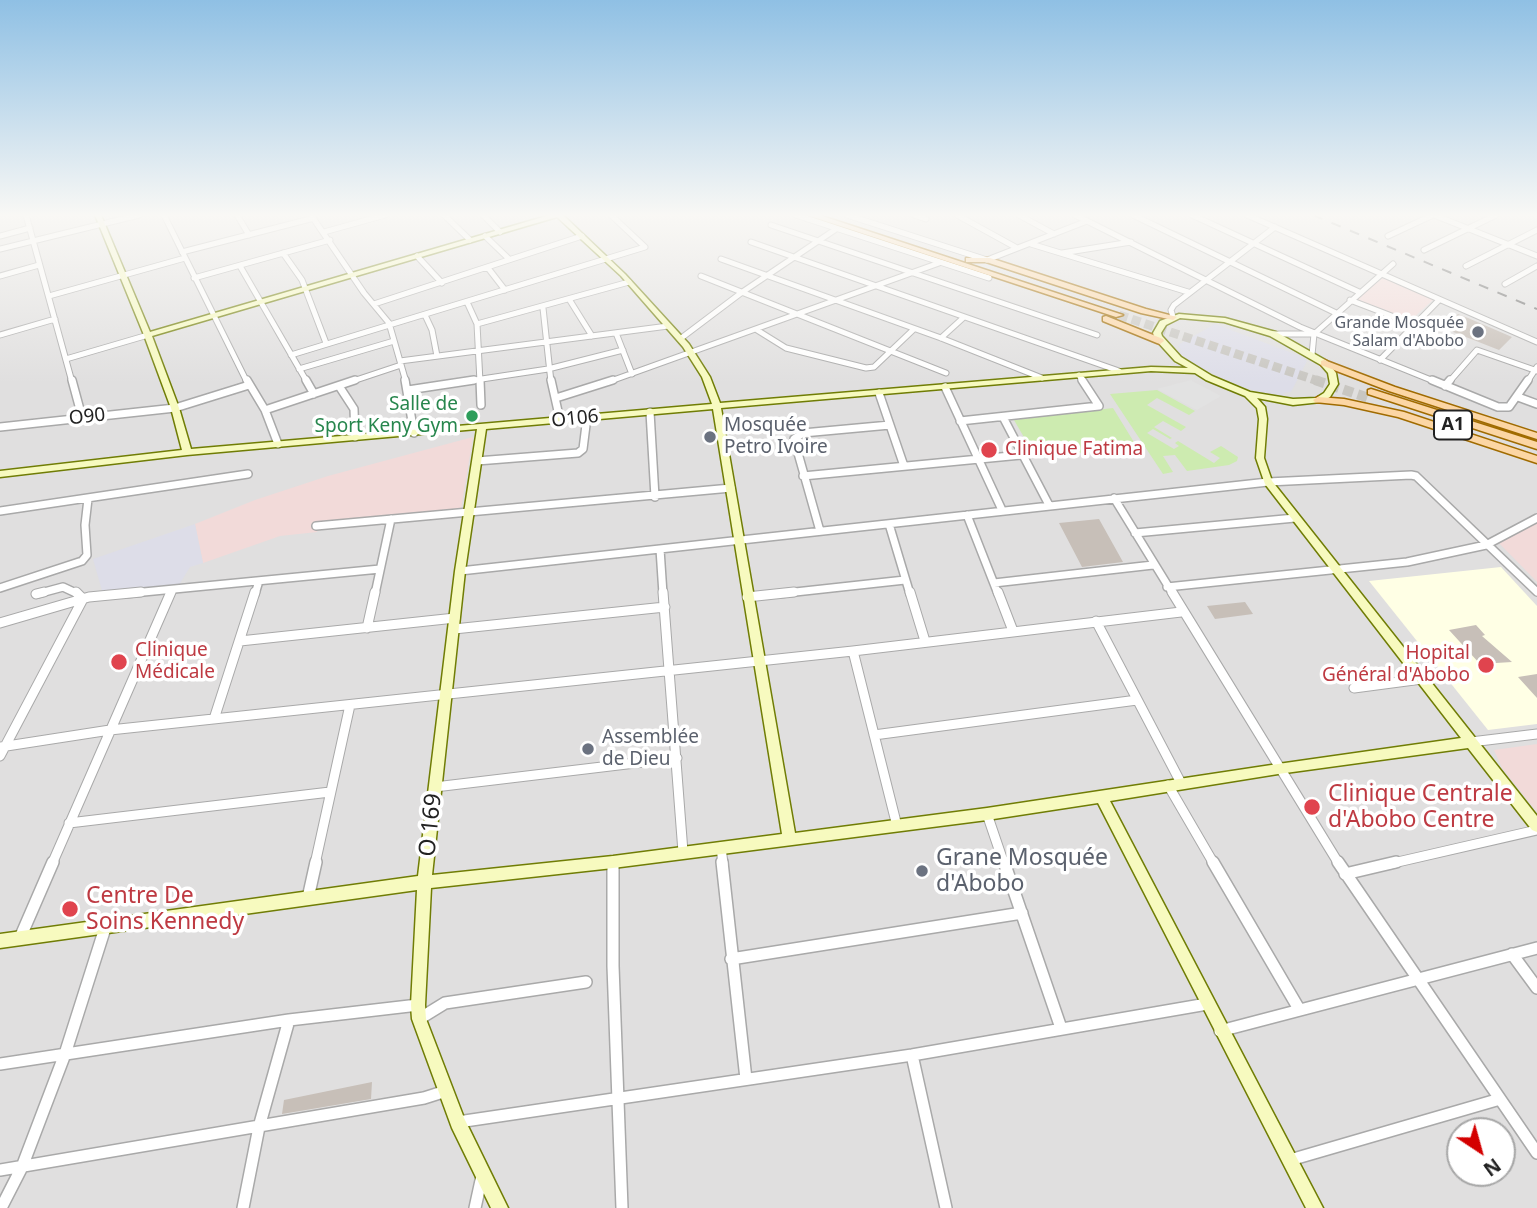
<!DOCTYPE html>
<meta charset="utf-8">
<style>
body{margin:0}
#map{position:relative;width:1537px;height:1208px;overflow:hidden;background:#f2efe9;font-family:"Noto Sans",sans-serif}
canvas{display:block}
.north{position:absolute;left:1446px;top:1117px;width:70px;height:70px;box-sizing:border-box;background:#fff;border:2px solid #a7a7a7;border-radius:50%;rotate:144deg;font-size:19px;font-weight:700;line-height:28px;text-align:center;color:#222}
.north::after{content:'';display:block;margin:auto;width:24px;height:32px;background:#d40000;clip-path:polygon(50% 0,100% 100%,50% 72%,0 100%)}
</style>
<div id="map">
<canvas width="1537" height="1208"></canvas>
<div class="north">N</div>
</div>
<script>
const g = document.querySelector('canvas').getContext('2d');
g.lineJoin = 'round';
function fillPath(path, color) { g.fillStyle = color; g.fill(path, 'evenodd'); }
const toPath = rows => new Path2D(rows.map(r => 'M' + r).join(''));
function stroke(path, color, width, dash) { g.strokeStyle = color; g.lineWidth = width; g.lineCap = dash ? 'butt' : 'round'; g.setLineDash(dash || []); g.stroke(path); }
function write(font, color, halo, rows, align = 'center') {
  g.font = font + ' "Noto Sans",sans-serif'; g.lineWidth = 7; g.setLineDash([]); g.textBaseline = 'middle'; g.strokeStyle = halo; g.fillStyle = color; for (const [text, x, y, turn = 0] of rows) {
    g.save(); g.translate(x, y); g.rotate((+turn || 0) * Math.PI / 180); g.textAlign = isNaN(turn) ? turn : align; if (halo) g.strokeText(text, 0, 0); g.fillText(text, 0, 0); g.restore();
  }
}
fillPath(toPath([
 [0,215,1537,215,1537,1208,0,1208],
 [1460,1131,1502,1131,1502,1173,1460,1173]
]), '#e0dfdf');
fillPath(toPath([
 [1384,277,1434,299,1411,320,1356,299],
 [473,437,461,509,319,522,317,532,280,536,203,563,195,524,255,500,328,476],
 [1537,522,1537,582,1498,542],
 [1537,744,1537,812,1502,768,1494,750]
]), '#f2dad9');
fillPath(toPath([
 [1501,567,1537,606,1537,724,1488,730,1369,581]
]), '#ffffe5');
fillPath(toPath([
 [1157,390,1195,411,1189,415,1157,398,1147,405,1186,427,1181,431,1163,421,1154,427,1172,438,1170,439,1153,429,1147,433,1174,449,1179,446,1175,443,1178,441,1214,463,1220,458,1210,452,1221,446,1238,457,1237,461,1229,465,1187,471,1175,455,1163,456,1173,472,1163,474,1110,394],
 [1113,408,1140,452,1100,456,1096,451,1036,458,1014,420]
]), '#cdebb0');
fillPath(toPath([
 [1191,380,1196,383,1221,396,1197,410,1157,389]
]), '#e2e2e2');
fillPath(toPath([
 [1215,324,1300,356,1307,361,1291,392,1283,393,1286,397,1275,396,1242,387,1198,367,1175,350,1181,350,1178,345],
 [195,524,203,563,190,567,179,585,103,594,93,559]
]), '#dddde8');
fillPath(toPath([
 [1458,314,1468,318,1512,337,1499,350,1443,328],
 [1099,519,1123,562,1082,567,1059,523],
 [1245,602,1253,614,1215,619,1207,606],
 [1476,625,1485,635,1482,636,1512,662,1480,664,1449,630],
 [1537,674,1537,698,1518,677],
 [372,1082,371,1099,282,1114,284,1100]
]), '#c7bfb8');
stroke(toPath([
 [1119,315,1321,382]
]), '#c8c6c1', 9, [9, 4.5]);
stroke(toPath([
 [1315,380,1369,398]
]), '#c8c6c1', 10, [10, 5]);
const streetFar3 = toPath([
 [26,215,72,382],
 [164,215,247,382],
 [237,215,249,235],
 [311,215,364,293,389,323,406,382],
 [444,215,470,240],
 [483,215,500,232],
 [796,215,989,278],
 [847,215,987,260,1087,221],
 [914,215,926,219],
 [957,215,1017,248],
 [1019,215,1054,234],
 [1075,215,1300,327,1436,382],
 [1133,215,1336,313],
 [1192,215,1359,292],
 [1247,215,1537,342],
 [1434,215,1537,256],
 [771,225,1097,335],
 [324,232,385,215],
 [0,236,30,228],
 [485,236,509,259],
 [1388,236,1433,215],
 [751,242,1119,371],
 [1031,244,1188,292],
 [0,249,139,215],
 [1424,250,1496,215],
 [182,252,314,218],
 [283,253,302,280,326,343],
 [1062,253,1131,242],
 [417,256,442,283],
 [721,259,941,338,1042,378],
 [240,266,307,382],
 [1466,266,1537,230],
 [488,268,505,290],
 [0,276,39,265],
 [701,276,946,373],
 [194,278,330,240],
 [1505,284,1537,266],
 [49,296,185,258],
 [569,299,592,336],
 [1350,300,1415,325],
 [467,302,477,324,480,382],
 [374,304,582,236],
 [543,308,551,382],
 [425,315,432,330,437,356],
 [1173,317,1171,310,1174,305,1275,227],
 [477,324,629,282],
 [757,330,786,348,866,368,874,367,914,329],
 [616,333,632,374],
 [1273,334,1314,334,1393,264],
 [0,335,55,319],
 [941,338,963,318],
 [680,339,741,293,836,229],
 [291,355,645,247,611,215],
 [1312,355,1314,334],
 [66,359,148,335],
 [1380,360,1439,300],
 [400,361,668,326],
 [299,369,394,341],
 [1079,375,1083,382],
 [350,382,401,365],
 [462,382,548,369,623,350],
 [608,382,939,263],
 [1449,382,1477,350,1537,371],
 [1527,382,1537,367]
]);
const streetFar2 = toPath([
 [72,380,82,417],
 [247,380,265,410,278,444],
 [306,380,314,394],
 [405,380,414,433],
 [480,380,481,405],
 [551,380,560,420],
 [1432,380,1498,407,1509,407,1528,380],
 [339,386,354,409,355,437],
 [1445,386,1450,380],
 [945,387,1002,510],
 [408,390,474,380],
 [879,393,904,466],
 [1518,397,1537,404],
 [556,398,613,380],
 [265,410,355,380],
 [650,412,655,497],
 [1003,417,1049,505],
 [960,421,1099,406,1082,380],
 [0,427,175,408,249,385],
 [477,461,578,453,583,449,587,417],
 [803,476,1021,455],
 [1114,498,1173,594],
 [0,511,248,474],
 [967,515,998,594],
 [889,524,910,594],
 [316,526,731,488],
 [820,531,794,439,803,433,890,425],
 [1135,533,1295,518],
 [660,549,663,594],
 [460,571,1268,482,1411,475,1416,476,1537,592],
 [994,583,1153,565],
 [1167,587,1407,562,1486,545,1537,518],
 [0,588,82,561,87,555,85,525,88,499],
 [37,594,63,587,78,594],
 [123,594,380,569],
 [170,594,171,591],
 [255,594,259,581],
 [375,594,391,519],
 [777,594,905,580]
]);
const streetFar1 = toPath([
 [76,592,83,599],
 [663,592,683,852],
 [910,592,925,641],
 [998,592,1013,631],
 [1172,592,1339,864],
 [36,594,44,592],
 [747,597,794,592],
 [1096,621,1181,783],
 [0,623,89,597,141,592],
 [367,628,375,592],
 [454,629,665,607],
 [240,641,455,618],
 [853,651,897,826],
 [1354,688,1422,679],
 [214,719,255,592],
 [874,735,1137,700],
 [1471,742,1537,734],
 [0,747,110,730,853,651,1181,612],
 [0,756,83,599],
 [1168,785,1214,864],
 [435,787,677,758],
 [987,814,1004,864],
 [69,823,330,792],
 [721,847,723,864],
 [52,864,171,592],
 [315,864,350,705],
 [1389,864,1537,830]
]);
const street = toPath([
 [613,862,613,966,622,1208],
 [722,862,746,1079],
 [1004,862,1061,1028],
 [1213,862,1299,1009],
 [1338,862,1537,1153],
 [1345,874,1396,862],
 [308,898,316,862],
 [20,938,53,862],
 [1512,954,1537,988],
 [731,959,1022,913],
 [419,1019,445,1003,586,982],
 [1220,1031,1537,948],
 [912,1055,946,1208],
 [0,1064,289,1020,418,1005],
 [458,1122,912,1055,1207,1004],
 [1290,1160,1500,1099],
 [0,1170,424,1098,446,1091],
 [1,1208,22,1167,65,1054,106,925],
 [243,1208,259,1127,289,1020],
 [475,1208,482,1176]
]);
const secondary = toPath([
 [95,215,101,215,150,332,550,215,563,215,625,274,689,344,710,377,720,403,1151,367,1188,368,1175,361,1155,339,1153,333,1160,321,1179,314,1225,318,1276,332,1327,361,1336,373,1338,384,1330,397,1321,402,1293,405,1257,398,1265,407,1267,419,1264,458,1272,481,1537,816,1537,832,1532,830,1468,748,1278,774,1110,801,1323,1208,1306,1208,1098,803,987,820,613,868,431,888,425,1005,426,1019,464,1118,508,1208,491,1208,452,1128,412,1019,411,1005,417,890,0,948,0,934,418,876,455,571,477,429,187,455,0,477,0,471,182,450,171,408,144,335,95,215],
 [557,217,621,276,683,347,702,377,712,404,191,449,179,408,152,336,557,217],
 [1180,318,1224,322,1270,336,1321,365,1328,373,1330,384,1324,393,1316,398,1293,399,1250,392,1212,376,1181,357,1162,336,1161,333,1166,325,1180,318],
 [1151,371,1195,373,1206,380,1245,396,1257,408,1259,419,1256,458,1265,484,1461,738,1278,764,987,808,795,833,721,408,1151,371],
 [713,409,782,834,613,856,432,875,465,571,486,429,713,409]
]);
const primary = toPath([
 [807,215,819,215,1123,315,1116,317,807,215],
 [966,258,990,258,1146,309,1177,317,1173,320,1141,313,986,262,966,262,966,258],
 [1106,316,1163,339,1164,341,1160,344,1157,343,1103,321,1103,317,1106,316],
 [1324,360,1395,387,1537,433,1537,439,1389,391,1321,365,1321,361,1324,360],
 [1371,389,1537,442,1537,449,1368,394,1368,390,1371,389],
 [1318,397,1344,399,1404,412,1537,456,1537,463,1398,417,1344,405,1315,402,1313,400,1318,397]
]);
stroke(streetFar3, '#a9a9a9', 7);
stroke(streetFar2, '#a9a9a9', 10);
stroke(streetFar1, '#a9a9a9', 11);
stroke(street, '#a9a9a9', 14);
stroke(secondary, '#707d05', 3);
stroke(primary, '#a06b00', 3);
stroke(streetFar3, '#fff', 5);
stroke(streetFar2, '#fff', 7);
stroke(streetFar1, '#fff', 9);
stroke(street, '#fff', 11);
fillPath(secondary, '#f7fabf');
fillPath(primary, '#fcd6a4');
stroke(toPath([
 [1313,215,1537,309]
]), '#707070', 2, [10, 10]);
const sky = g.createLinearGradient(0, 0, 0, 384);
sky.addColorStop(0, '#8fc0e4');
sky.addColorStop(0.56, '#f9f8f5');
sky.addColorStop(1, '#f9f8f500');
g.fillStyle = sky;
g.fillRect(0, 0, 1537, 384);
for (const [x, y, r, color] of [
 [1478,332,7,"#6b7280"],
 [472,416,7,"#2e9e5b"],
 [710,437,7,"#6b7280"],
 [989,450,9,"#e0444e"],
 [119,662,9,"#e0444e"],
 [1486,665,9,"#e0444e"],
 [588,749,7,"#6b7280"],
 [1312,807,9,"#e0444e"],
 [922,871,7,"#6b7280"],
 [70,909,9,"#e0444e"]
]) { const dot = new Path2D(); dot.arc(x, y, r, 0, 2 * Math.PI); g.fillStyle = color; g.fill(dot); stroke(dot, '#fff', 2.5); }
write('16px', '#5b616d', '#fff', [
 ["Grande Mosquée",1464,323],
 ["Salam d'Abobo",1464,341]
], 'right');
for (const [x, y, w] of [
 [1453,425,38]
]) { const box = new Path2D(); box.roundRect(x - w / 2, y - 14.5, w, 29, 5); g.fillStyle = '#fff'; g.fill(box); stroke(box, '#222', 2); }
write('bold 18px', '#222', null, [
 ["A1",1453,425]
]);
write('19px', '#27864d', '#fff', [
 ["Salle de",458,405],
 ["Sport Keny Gym",458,427]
], 'right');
write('19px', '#222', '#fff', [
 ["O90",87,417,-6],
 ["O106",575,419,-6]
]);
write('19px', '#5b616d', '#fff', [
 ["Mosquée",724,426],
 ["Petro Ivoire",724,448],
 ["Assemblée",602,738],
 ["de Dieu",602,760]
], 'left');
write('19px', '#be3a42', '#fff', [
 ["Clinique Fatima",1005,450],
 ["Clinique",135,651],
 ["Médicale",135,673],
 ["Hopital",1470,654,"right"],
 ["Général d'Abobo",1470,676,"right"]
], 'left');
write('23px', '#be3a42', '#fff', [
 ["Clinique Centrale",1328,794],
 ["d'Abobo Centre",1328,820],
 ["Centre De",86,896],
 ["Soins Kennedy",86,922]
], 'left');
write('23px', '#222', '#fff', [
 ["O 169",431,825,-84]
]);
write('23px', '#5b616d', '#fff', [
 ["Grane Mosquée",936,858],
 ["d'Abobo",936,884]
], 'left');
</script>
